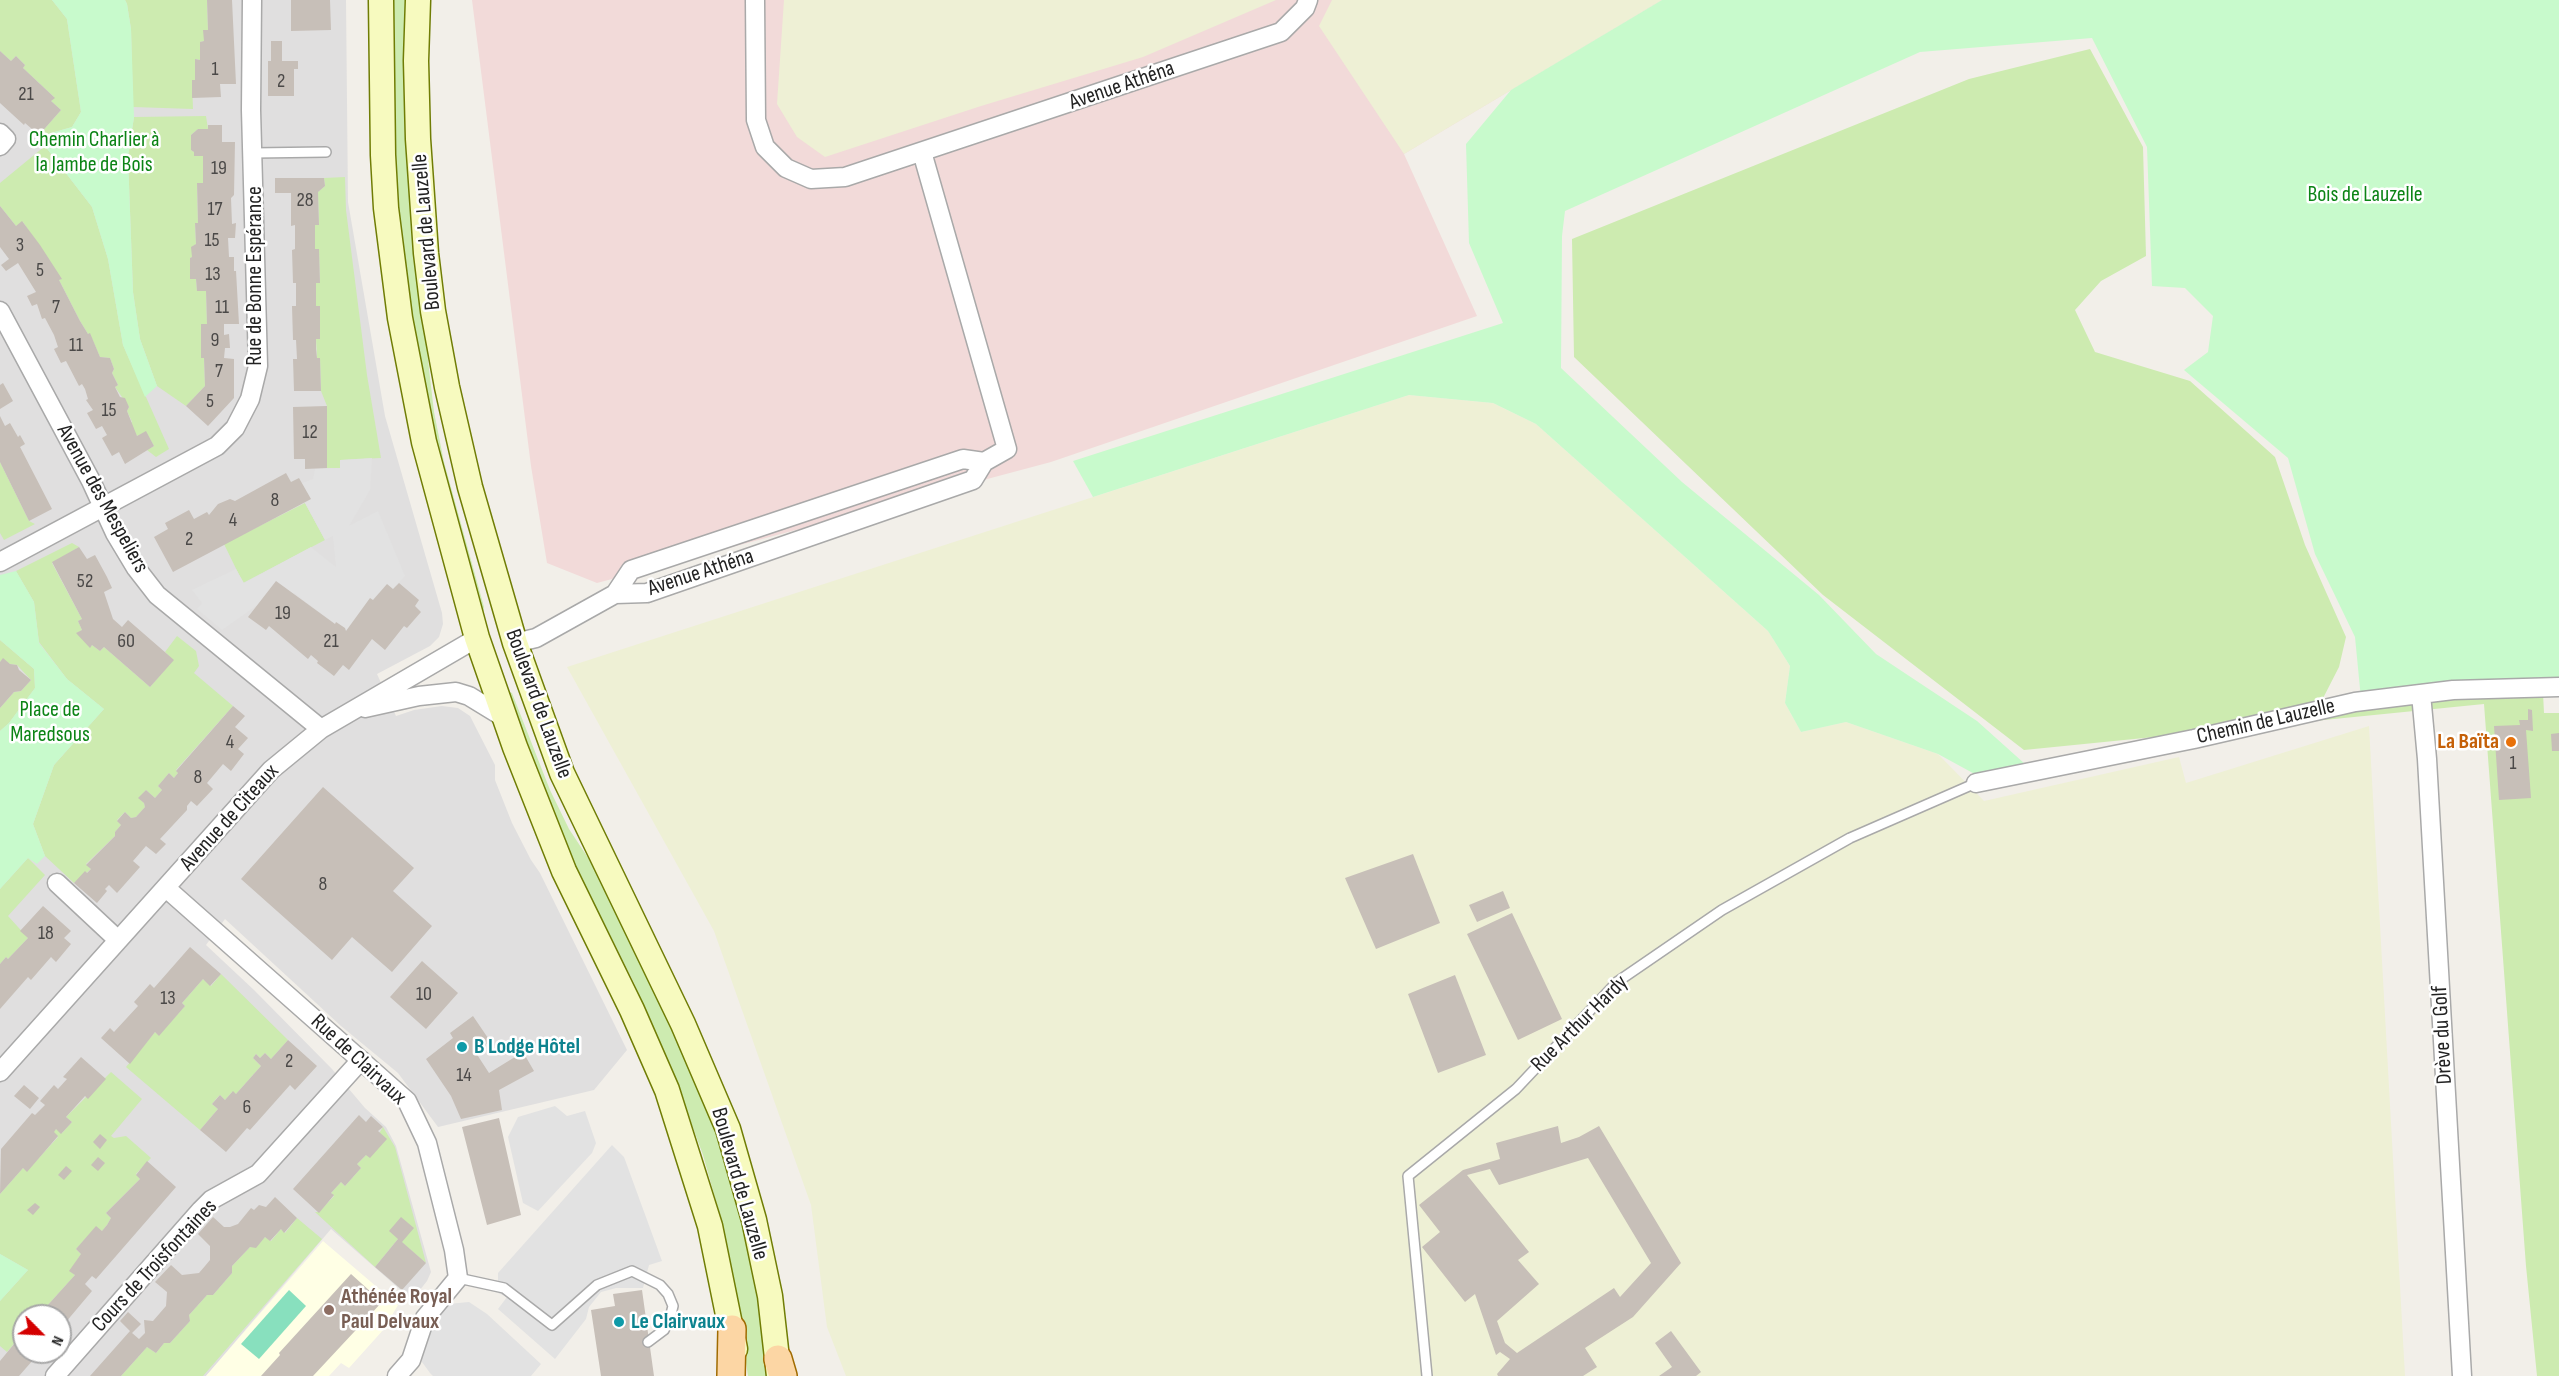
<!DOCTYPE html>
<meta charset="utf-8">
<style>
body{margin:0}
#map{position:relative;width:2559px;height:1376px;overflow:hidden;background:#f2efe9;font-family:"Sofia Sans Condensed",sans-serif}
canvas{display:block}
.north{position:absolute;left:12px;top:1304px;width:60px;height:60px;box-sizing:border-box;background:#fff;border:2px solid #a7a7a7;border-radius:50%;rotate:114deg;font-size:16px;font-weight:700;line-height:24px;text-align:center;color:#222}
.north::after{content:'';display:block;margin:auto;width:21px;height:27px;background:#d40000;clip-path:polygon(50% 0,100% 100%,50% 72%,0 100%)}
</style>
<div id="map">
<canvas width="2559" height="1376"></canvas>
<div class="north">N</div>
</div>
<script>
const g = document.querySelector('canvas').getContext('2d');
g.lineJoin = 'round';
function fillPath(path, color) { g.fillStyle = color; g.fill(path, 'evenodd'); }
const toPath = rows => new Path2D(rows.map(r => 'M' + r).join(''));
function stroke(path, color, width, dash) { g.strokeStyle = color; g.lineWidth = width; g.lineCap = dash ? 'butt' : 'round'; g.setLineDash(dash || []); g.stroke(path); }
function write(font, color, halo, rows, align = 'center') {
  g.font = font + ' "Sofia Sans Condensed",sans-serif'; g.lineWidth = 5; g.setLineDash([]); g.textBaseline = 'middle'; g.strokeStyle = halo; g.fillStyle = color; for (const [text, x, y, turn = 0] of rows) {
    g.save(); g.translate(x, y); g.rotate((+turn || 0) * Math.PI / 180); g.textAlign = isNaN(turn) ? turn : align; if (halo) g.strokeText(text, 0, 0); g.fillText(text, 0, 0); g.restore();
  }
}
fillPath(toPath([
 [0,0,346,0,348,202,385,416,442,613,443,624,439,637,430,646,377,674,396,716,414,710,442,706,458,708,470,716,495,765,495,780,512,823,531,860,540,873,627,1050,594,1090,438,1127,398,1073,341,1026,225,919,206,945,254,990,332,1069,365,1108,386,1127,396,1146,431,1272,427,1281,412,1300,331,1229,206,1376,0,1376],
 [24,1316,60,1316,60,1352,24,1352]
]), '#e0dfdf');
fillPath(toPath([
 [472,0,1662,0,1404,154,1477,316,1051,462,597,583,547,563,531,466]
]), '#f2dad9');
fillPath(toPath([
 [323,1241,398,1305,384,1329,349,1368,341,1363,329,1376,206,1376]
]), '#ffffe5');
fillPath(toPath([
 [784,0,1276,0,1143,57,981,106,825,157,797,137,777,104],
 [1332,0,1662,0,1404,154,1319,26],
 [1409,395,1493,403,1536,424,1768,631,1790,666,1785,703,1801,732,1846,722,1938,754,1984,801,2179,757,2186,783,2369,726,2405,1376,846,1376,827,1327,811,1205,714,931,567,667]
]), '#eef0d5');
fillPath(toPath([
 [0,0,52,0,67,19,81,112,72,127,41,136,39,135,61,110,51,101,54,97,23,68,25,65,16,56,11,61,0,51],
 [125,0,207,0,208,30,204,30,204,41,200,42,200,60,195,59,195,80,192,80,193,109,133,107,131,29,127,4],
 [386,0,407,0,428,360,434,412,444,462,484,607,483,616,456,542,400,273],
 [2090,49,2143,147,2146,256,2101,281,2075,310,2095,352,2190,381,2275,457,2305,545,2346,637,2339,667,2319,706,2543,693,2544,713,2559,713,2559,1376,2537,1376,2526,1266,2484,704,2024,750,1823,595,1574,357,1572,239,1969,79],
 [206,116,208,129,198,129,191,135,191,150,194,152,195,156,203,156,203,183,197,184,198,223,195,223,196,244,192,247,192,257,190,258,190,279,196,279,197,291,206,291,207,324,201,325,201,358,204,358,205,386,186,406,157,386,140,339,133,292,128,157,134,117],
 [45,146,92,207,108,259,123,345,169,449,156,457,147,450,154,446,146,432,137,436,130,423,132,422,127,411,129,407,115,387,118,385,112,373,114,369,110,358,100,357,90,334,88,334,80,321,59,280,61,279,23,222,16,226,0,206,0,183],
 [345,177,346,210,367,375,381,458,341,460,340,468,327,468,327,406,321,391,320,358,317,358,316,339,320,339,320,306,316,306,316,283,320,282,319,250,315,249,315,225,319,225,318,192,325,186,324,178],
 [0,462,29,521,35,524,4,540,0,533],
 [305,503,325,540,243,583,224,544],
 [72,543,79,547,52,563,82,619,78,621,82,630,77,633,90,647,92,645,100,651,104,647,150,687,173,660,165,652,177,636,196,651,199,666,194,673,233,706,176,770,178,773,174,778,169,773,158,786,162,790,155,798,146,790,139,798,144,803,145,807,136,817,131,818,125,812,117,820,121,825,115,832,115,836,86,864,91,869,74,883,45,856,33,824,54,765,104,709,67,679,39,642,34,602,16,571],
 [0,640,34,669,35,688,9,723,0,731,0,708,14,692,21,691,31,680,17,665,10,664,3,659,0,662],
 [507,691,512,693,550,790,569,829,616,900,711,1115,742,1220,754,1275,768,1376,748,1376,734,1284,721,1219,703,1155,682,1098,634,983,563,841,504,693],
 [28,858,45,875,8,916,28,938,8,959,6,957,0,964,0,889],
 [221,974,288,1040,271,1059,265,1053,260,1058,256,1054,253,1058,261,1066,236,1094,232,1092,225,1100,220,1095,216,1099,212,1104,218,1109,200,1130,126,1067,155,1032,159,1035,185,1006,182,1003,203,979,211,986],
 [111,1072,142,1099,111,1136,114,1138,126,1136,151,1158,136,1174,140,1179,106,1213,111,1218,107,1225,102,1231,96,1227,76,1249,81,1254,70,1271,75,1275,38,1316,24,1316,24,1332,7,1352,0,1346,0,1301,28,1270,0,1254,0,1194,23,1168,27,1171,58,1137,53,1132,56,1129,62,1133,72,1122,66,1117],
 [383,1127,395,1147,426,1263,398,1239,375,1267,315,1212,319,1212,334,1196,331,1193,341,1182,345,1186,361,1168,357,1164,366,1155],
 [297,1218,322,1239,203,1376,121,1376,147,1347,156,1353,164,1343,170,1343,190,1321,189,1315,207,1295,213,1295,232,1273,232,1266,250,1247,256,1247,265,1237,271,1241,281,1229,285,1233]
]), '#cdebb0');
fillPath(toPath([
 [52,0,125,0,127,4,131,29,134,117,128,157,133,292,140,339,157,386,145,397,123,345,108,259,92,207,45,146,41,136,72,127,81,112,67,19],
 [1662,0,2559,0,2559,679,2361,699,2355,637,2315,554,2288,458,2184,370,2208,352,2213,316,2185,288,2152,286,2147,147,2092,38,1920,52,1565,211,1562,236,1561,368,1682,482,1819,595,1876,654,1977,721,2025,764,1982,778,1938,754,1846,722,1801,732,1785,703,1790,666,1768,631,1536,424,1493,403,1409,395,1093,497,1073,461,1503,323,1469,243,1466,144,1511,90],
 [16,571,34,602,39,643,67,679,104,709,54,765,33,824,45,856,37,864,28,858,0,889,0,731,9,723,35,688,34,669,0,640,0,575],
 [0,1254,28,1270,0,1301]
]), '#c8facc');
fillPath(toPath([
 [289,1290,306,1306,259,1359,241,1344]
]), '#88e0be');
fillPath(toPath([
 [372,458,370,490,349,526,378,511,405,576,393,589,379,593,373,600,370,599,346,631,344,628,337,622,335,624,294,593,256,606,222,630,197,609,202,603,192,590,236,569,244,583,311,547,336,567,333,536,325,540,305,503,310,499,302,483,313,479,315,469,340,468,340,460],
 [555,1106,567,1116,585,1111,596,1143,592,1153,538,1211,523,1203,508,1137,518,1117],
 [612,1145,624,1157,662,1261,649,1265,643,1288,616,1288,601,1292,589,1307,586,1319,555,1359,498,1309,507,1297,498,1293,498,1273],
 [469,1302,487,1314,541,1364,531,1376,433,1376,430,1373,422,1362,422,1334,448,1304]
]), '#e2e2e2');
fillPath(toPath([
 [207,0,232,0,236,84,220,84,221,97,192,98,192,80,195,80,195,59,200,60,200,42,204,41,203,30,208,30],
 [291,0,330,0,331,30,291,31],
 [271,41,282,41,282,61,298,61,298,69,294,69,294,96,268,96,268,61,271,61],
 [0,51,11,61,16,56,25,65,23,68,55,98,51,101,61,110,39,135,25,123,24,125,0,103],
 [208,125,222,125,222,142,235,142,234,195,231,198,232,224,236,223,235,238,228,238,229,257,234,257,234,271,236,271,239,324,224,324,224,335,229,334,230,348,225,348,224,358,234,359,234,398,208,426,186,406,205,386,204,358,201,358,201,324,207,324,206,291,197,291,196,279,190,279,190,258,192,257,191,247,196,244,195,223,198,223,197,183,203,183,203,156,194,156,194,152,191,150,191,135,198,129,208,129],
 [275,178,324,178,325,186,318,192,319,225,315,225,315,249,319,249,320,283,316,283,316,306,320,306,320,339,316,339,316,349,317,358,320,358,321,391,294,391,293,359,297,359,296,340,293,340,292,306,296,306,296,283,293,283,292,250,295,249,295,225,291,226,291,193,275,193],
 [0,206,16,226,22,221,40,245,62,279,59,280,80,321,88,334,90,333,100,357,110,358,114,369,112,373,118,385,115,387,120,397,125,398,129,407,127,411,137,436,146,431,154,446,125,464,119,452,112,456,102,438,107,435,102,426,96,429,87,413,93,410,86,400,88,399,85,389,82,384,79,386,66,361,61,363,54,349,58,347,54,335,45,318,42,319,37,304,32,306,27,296,36,292,18,263,6,271,1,265,9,259,0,247],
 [3,383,13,401,0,409,0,385],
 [327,406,327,468,305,469,305,459,294,459,293,407],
 [0,416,5,426,10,423,18,437,20,435,25,444,20,447,52,509,29,521,0,462],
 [286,473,291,482,299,478,311,499,173,572,154,537,168,529,165,523,189,510,194,519,207,512,209,515,218,504,230,499,235,501],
 [79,547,87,559,95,555,107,577,112,588,104,592,113,619,122,627,128,620,174,660,150,687,104,647,100,651,92,645,90,648,76,633,82,630,78,621,82,619,52,562],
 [276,581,335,624,336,622,345,628,346,631,370,598,373,600,387,584,393,589,399,583,419,600,415,606,421,612,407,628,404,626,385,650,372,639,349,670,343,665,334,676,317,663,318,661,311,655,308,659,269,626,266,630,248,617],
 [3,658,10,664,17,665,19,670,31,680,21,691,14,692,0,708,0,662],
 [233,706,245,716,235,727,248,738,238,749,244,754,231,771,223,764,207,783,213,789,197,806,191,801,187,806,187,810,160,839,166,844,156,854,146,846,133,861,140,867,117,893,109,885,105,889,107,891,97,903,74,883,85,871,87,873,91,869,86,865,115,836,115,832,121,825,117,821,125,812,131,818,136,817,145,807,144,803,138,798,146,790,155,798,162,790,158,786,169,773,174,778,178,773,176,771],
 [2528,709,2532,710,2533,731,2526,730,2531,798,2499,800,2494,726,2520,725,2519,720,2528,720],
 [2559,733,2559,751,2552,751,2551,734],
 [323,787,414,868,393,891,432,926,392,972,352,937,332,960,241,879],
 [1413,854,1440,923,1376,949,1345,878],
 [1503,891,1510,908,1477,922,1469,905],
 [43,906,71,931,64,938,71,944,56,962,51,957,31,980,28,977,0,1009,0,964,6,957,8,959,28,938,20,931],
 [1512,913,1562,1019,1518,1040,1467,934],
 [190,947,221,974,210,986,203,979,182,1003,185,1006,159,1036,155,1032,130,1064,101,1038,110,1028,114,1032,138,1006,134,1002,150,984,154,988],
 [422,961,458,993,426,1029,390,997],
 [1455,975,1486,1055,1438,1073,1408,994],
 [473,1016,490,1041,476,1053,489,1073,523,1052,534,1071,499,1090,502,1110,461,1119,451,1096,426,1059,453,1038,450,1033],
 [288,1040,317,1066,295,1090,290,1085,250,1130,247,1128,226,1152,200,1130,218,1109,212,1104,220,1095,225,1100,233,1091,236,1094,261,1066,253,1058,256,1054,260,1058,265,1053,271,1059],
 [81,1057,106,1079,88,1099,85,1096,66,1117,72,1122,61,1134,56,1129,54,1132,58,1136,27,1172,23,1168,0,1194,1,1149,32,1113,35,1115,45,1105,40,1101,54,1085,58,1089,67,1079,63,1077],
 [24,1085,39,1098,30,1109,14,1096],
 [359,1115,366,1122,371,1116,383,1127,378,1131,387,1139,370,1158,366,1155,357,1164,361,1168,345,1186,341,1182,331,1193,334,1195,319,1213,293,1189],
 [499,1118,521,1215,487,1225,462,1127],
 [1558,1126,1561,1143,1579,1137,1599,1126,1681,1263,1633,1317,1585,1348,1597,1367,1583,1376,1498,1376,1497,1374,1510,1359,1500,1352,1496,1355,1475,1294,1465,1302,1422,1247,1440,1232,1419,1205,1463,1170,1500,1159,1496,1143],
 [1588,1158,1651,1263,1620,1297,1614,1288,1517,1353,1505,1343,1497,1321,1539,1284,1518,1260,1529,1252,1467,1175,1490,1169,1499,1185],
 [100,1134,107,1140,100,1149,93,1142],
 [98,1157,105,1163,98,1171,91,1165],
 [147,1161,176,1187,96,1279,92,1276,85,1284,92,1291,60,1329,60,1316,38,1316,75,1275,69,1271,81,1254,76,1249,96,1226,102,1231,107,1225,111,1218,106,1213,140,1179,136,1175],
 [66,1166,72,1171,64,1180,58,1175],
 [275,1197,297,1218,284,1233,281,1229,270,1241,265,1237,256,1248,250,1247,232,1266,232,1273,213,1295,207,1295,189,1315,190,1321,170,1343,164,1343,156,1353,147,1347,121,1376,90,1376,130,1331,120,1321,128,1312,141,1324,132,1333,139,1339,145,1333,144,1320,153,1321,166,1306,167,1292,155,1282,171,1265,182,1275,199,1273,205,1266,210,1260,210,1246,198,1234,213,1217,224,1227,230,1227,238,1224,251,1208,254,1210,259,1205,266,1207],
 [35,1203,40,1207,33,1215,27,1210],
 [401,1217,414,1228,402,1242,426,1263,402,1290,375,1267,398,1239,389,1231],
 [351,1274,382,1302,313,1376,261,1376,280,1355,279,1353],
 [642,1290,654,1376,601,1376,591,1310,615,1306,613,1294],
 [1671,1331,1701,1372,1696,1376,1659,1376,1672,1367,1655,1343],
 [24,1332,24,1352,40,1352,19,1376,0,1376,0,1361]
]), '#c7bfb8');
const service = toPath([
 [254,153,326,152],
 [458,1278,504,1288,552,1325,597,1285,632,1271,660,1285,668,1294,673,1306,670,1318,664,1330,648,1342],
 [1427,1376,1408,1176,1516,1089,1617,982,1722,910,1850,838,1976,783]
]);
const minor = toPath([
 [755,0,756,120,765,147,786,168,811,179,845,177,1281,32,1305,8,1308,0],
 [0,133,6,139,0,146],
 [0,311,91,481,115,533,136,568,157,595,321,729],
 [0,562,217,446,235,428,250,399,258,366,251,110,252,0],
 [615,594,647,593,973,480,984,462,1007,449,922,152],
 [515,643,536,638,615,594,631,570,963,459,984,462],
 [2421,694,2427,759,2462,1376],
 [365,708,419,696,456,692,469,696,505,718],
 [1976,783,2194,739,2355,702,2453,690,2559,687],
 [57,883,118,940],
 [166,888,407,1101,427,1143,454,1250,458,1278,425,1318,411,1360,397,1376],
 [0,1072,271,770,321,729,477,638],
 [55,1376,201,1210,211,1200,258,1174,361,1060]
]);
const secondary = toPath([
 [381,0,383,155,386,208,400,318,424,442,477,638,515,747,564,871,632,1010,667,1090,710,1226,735,1349],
 [418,0,416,61,418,139,426,253,433,311,447,387,470,487,515,643,562,773,683,1024,728,1129,754,1220,770,1296,779,1376]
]);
const primary = toPath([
 [778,1359,783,1376],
 [731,1376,732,1329]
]);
stroke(service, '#a9a9a9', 12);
stroke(minor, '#a9a9a9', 21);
stroke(secondary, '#707d05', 27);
stroke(primary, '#a06b00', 30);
stroke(service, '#fff', 9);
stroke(minor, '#fff', 18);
stroke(secondary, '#f7fabf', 24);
stroke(primary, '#fcd6a4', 27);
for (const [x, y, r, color] of [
 [2511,742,6,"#e8710a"],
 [462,1047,6,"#0f9aa8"],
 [329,1310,6,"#8d6e63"],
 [619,1322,6,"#0f9aa8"]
]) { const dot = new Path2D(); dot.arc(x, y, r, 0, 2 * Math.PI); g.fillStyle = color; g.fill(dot); stroke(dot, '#fff', 2); }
write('20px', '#4b4948', null, [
 ["1",215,70],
 ["2",281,82],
 ["21",26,95],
 ["19",219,169],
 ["28",305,201],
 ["17",215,210],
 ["15",212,241],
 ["3",20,246],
 ["5",40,271],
 ["13",213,275],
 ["7",56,308],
 ["11",222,308],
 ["9",215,341],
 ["11",76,346],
 ["7",219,372],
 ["5",210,402],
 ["15",109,411],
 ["12",310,433],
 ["8",275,501],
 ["4",233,521],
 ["2",189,540],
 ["52",85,582],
 ["19",283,614],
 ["60",126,642],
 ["21",331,642],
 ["4",230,743],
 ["1",2513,764],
 ["8",198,778],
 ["8",323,885],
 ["18",46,934],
 ["10",424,995],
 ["13",168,999],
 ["2",289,1062],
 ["14",464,1076],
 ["6",247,1108]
]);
write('22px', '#222', '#fff', [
 ["Avenue Athéna",1122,86,-19],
 ["Boulevard de Lauzelle",427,232,-95],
 ["Rue de Bonne Espérance",255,276,-90],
 ["Avenue des Mespeliers",102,499,61],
 ["Avenue Athéna",701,573,-18],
 ["Boulevard de Lauzelle",538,704,70],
 ["Chemin de Lauzelle",2266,722,-13],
 ["Avenue de Citeaux",230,818,-48],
 ["Rue Arthur Hardy",1580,1024,-45],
 ["Drève du Golf",2443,1035,-93],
 ["Rue de Clairvaux",358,1060,43],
 ["Boulevard de Lauzelle",739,1184,74],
 ["Cours de Troisfontaines",155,1266,-47]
]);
write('22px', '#0c8416', '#fff', [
 ["Chemin Charlier à",94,140],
 ["la Jambe de Bois",94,165],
 ["Bois de Lauzelle",2365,195],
 ["Place de",50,710],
 ["Maredsous",50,735]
]);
write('bold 22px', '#c56008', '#fff', [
 ["La Baïta",2499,742]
], 'right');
write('bold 22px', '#0d838f', '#fff', [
 ["B Lodge Hôtel",474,1047],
 ["Le Clairvaux",631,1322]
], 'left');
write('bold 22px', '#785e54', '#fff', [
 ["Athénée Royal",341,1297],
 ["Paul Delvaux",341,1322]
], 'left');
</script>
